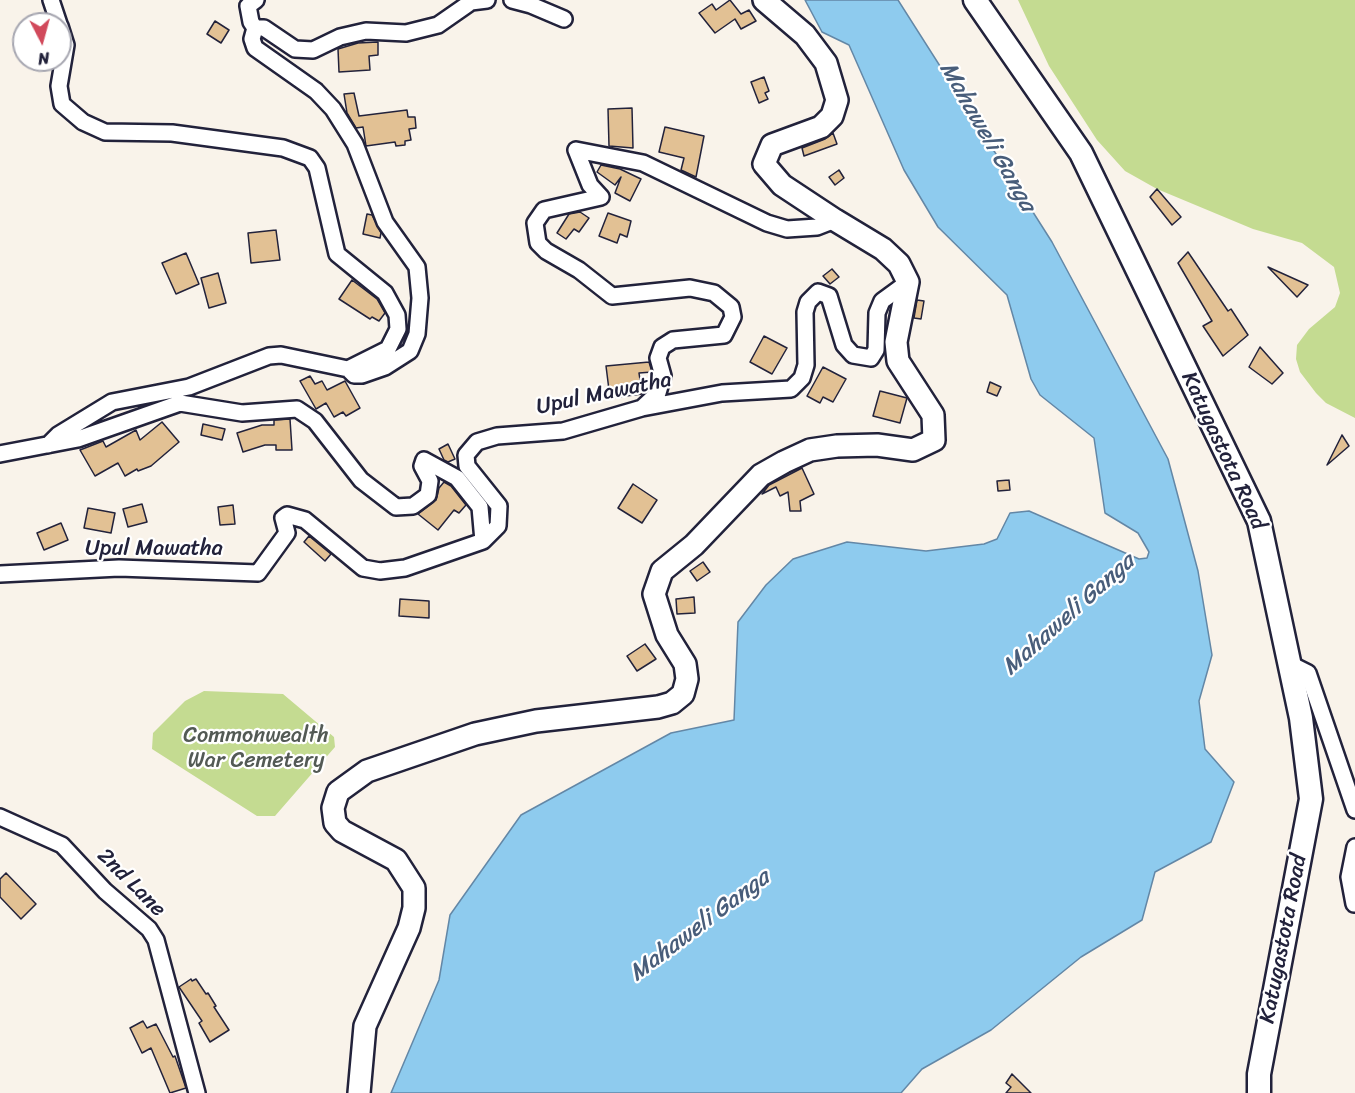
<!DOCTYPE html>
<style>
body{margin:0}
#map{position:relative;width:1355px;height:1093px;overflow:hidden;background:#f9f3ea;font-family:Sriracha,sans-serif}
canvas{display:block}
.north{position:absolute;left:12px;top:12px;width:60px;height:60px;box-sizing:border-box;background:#fff;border:2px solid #a7a7b1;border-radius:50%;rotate:174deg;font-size:16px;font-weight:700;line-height:24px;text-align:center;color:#22223b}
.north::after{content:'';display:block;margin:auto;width:21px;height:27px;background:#d1495b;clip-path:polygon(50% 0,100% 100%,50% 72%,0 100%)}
</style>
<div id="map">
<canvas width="1355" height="1093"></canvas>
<div class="north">N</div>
</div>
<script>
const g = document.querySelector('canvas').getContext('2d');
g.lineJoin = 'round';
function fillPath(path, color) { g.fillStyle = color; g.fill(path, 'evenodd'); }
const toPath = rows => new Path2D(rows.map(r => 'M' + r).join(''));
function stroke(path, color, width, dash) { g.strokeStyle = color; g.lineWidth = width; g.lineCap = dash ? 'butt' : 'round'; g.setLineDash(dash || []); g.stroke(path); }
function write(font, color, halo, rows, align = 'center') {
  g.font = font + ' Sriracha,sans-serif'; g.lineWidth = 4.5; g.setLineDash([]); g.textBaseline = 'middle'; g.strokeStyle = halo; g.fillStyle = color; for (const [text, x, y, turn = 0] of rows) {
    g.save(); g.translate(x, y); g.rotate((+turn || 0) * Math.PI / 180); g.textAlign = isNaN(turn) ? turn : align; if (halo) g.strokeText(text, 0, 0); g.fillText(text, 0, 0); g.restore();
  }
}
fillPath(toPath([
 [1018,0,1355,0,1355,418,1326,403,1316,393,1300,372,1296,359,1297,345,1309,329,1335,307,1340,293,1334,267,1302,243,1253,229,1157,189,1125,171,1097,140,1049,66],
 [204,691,283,694,334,737,335,747,275,816,257,816,152,749,153,733,185,701]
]), '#c4db91');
const water = toPath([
 [805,0,898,0,1052,242,1168,459,1198,571,1212,655,1199,701,1205,749,1234,782,1211,842,1155,872,1142,920,1081,957,991,1030,922,1069,901,1093,391,1093,439,980,450,915,521,815,671,733,734,720,738,622,766,585,793,559,847,542,926,551,984,544,997,539,1010,513,1029,511,1139,559,1147,558,1149,552,1138,533,1105,513,1094,438,1040,395,1031,379,1007,295,938,227,904,170,849,45,822,32,805,0]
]);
fillPath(water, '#8ecbee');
stroke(water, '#6387a6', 1.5);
const building = toPath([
 [730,0,741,14,749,10,756,21,741,29,735,19,715,33,699,13,712,4,716,10,730,0],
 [215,21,229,30,221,43,207,34,215,21],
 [378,42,378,55,369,56,370,70,339,72,338,49,358,43,378,42],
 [764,77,769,91,765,93,768,99,759,103,751,82,764,77],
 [354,93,359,116,407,110,408,117,415,117,416,128,409,129,411,140,405,141,405,145,396,146,395,142,366,146,363,127,356,128,347,113,344,94,354,93],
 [632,108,633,148,609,146,608,109,632,108],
 [665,127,704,136,696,177,681,170,684,158,659,152,665,127],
 [833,133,837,144,804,156,802,148,825,139,833,133],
 [601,165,620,169,641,179,630,201,615,193,621,177,615,185,597,172,601,165],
 [839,170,844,178,835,185,829,177,839,170],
 [1157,189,1181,217,1172,225,1150,197,1157,189],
 [580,212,589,218,579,232,574,229,566,239,557,233,569,214,580,212],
 [608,213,631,221,627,237,620,234,617,243,599,236,608,213],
 [367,214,372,215,381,233,380,238,363,234,367,214],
 [276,230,280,260,251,263,248,233,276,230],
 [1188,252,1228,311,1231,309,1248,335,1223,356,1203,326,1212,321,1178,263,1188,252],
 [186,253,199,284,176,294,162,263,186,253],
 [1268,267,1308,285,1297,297,1268,267],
 [832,269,839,277,830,284,823,276,832,269],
 [218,273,226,303,209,308,201,278,218,273],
 [352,280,377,299,385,313,379,321,372,317,370,319,339,299,352,280],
 [917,300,924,301,921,319,914,318,917,300],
 [764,336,787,348,772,374,750,362,764,336],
 [1260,347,1283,373,1272,384,1249,367,1260,347],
 [649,362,652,372,639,373,642,394,610,398,606,366,649,362],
 [823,367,846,379,833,402,823,397,820,403,807,396,823,367],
 [310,376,315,384,322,381,327,390,345,381,360,408,346,416,343,412,334,417,326,403,316,409,300,381,310,376],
 [990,382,1001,387,997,396,987,392,990,382],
 [880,391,907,398,900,423,873,416,880,391],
 [290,419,292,450,276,450,276,445,265,445,243,452,237,433,262,425,274,425,274,420,290,419],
 [162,422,179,442,151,466,138,471,137,469,125,476,118,463,95,476,80,450,103,441,106,447,136,430,140,440,162,422],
 [203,424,225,429,222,440,201,435,203,424],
 [1342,435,1349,446,1327,465,1342,435],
 [448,444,455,459,448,462,444,460,439,449,448,444],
 [802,468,814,494,800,501,801,511,790,511,788,492,780,496,776,487,762,494,769,485,802,468],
 [1009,480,1010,490,998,491,997,481,1009,480],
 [444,482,451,486,466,505,459,513,454,510,438,530,418,514,436,500,439,488,444,482],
 [633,484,657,500,642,523,618,508,633,484],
 [142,504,147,522,128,527,123,509,142,504],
 [233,505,235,524,220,525,218,507,233,505],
 [88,508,115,513,111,533,84,528,88,508],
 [61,523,68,540,44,550,37,533,61,523],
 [309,536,331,554,325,561,304,542,309,536],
 [703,562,710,572,697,581,690,571,703,562],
 [694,597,695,613,677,614,676,599,694,597],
 [400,599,429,601,429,618,399,616,400,599],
 [645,644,656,659,637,671,627,656,645,644],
 [6,873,36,904,21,919,0,897,0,879,6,873],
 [191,979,192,981,196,979,206,994,208,993,216,1006,214,1007,229,1030,210,1042,199,1023,202,1021,179,987,191,979],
 [143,1021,147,1028,156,1024,173,1057,175,1056,186,1088,170,1093,151,1048,142,1053,130,1028,143,1021],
 [1012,1074,1031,1093,1006,1093,1011,1087,1006,1083,1012,1074]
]);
fillPath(building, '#e2c194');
stroke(building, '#22223b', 1.5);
const street = toPath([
 [51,0,59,24],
 [512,0,531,5,564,19],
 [255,28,251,22,248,6,256,0],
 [348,369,354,375,362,375,385,367,410,351,417,334,420,298,417,267,385,222,355,144,333,109,316,91,255,48,252,39,255,28,264,28,295,49,313,50,340,37,366,31,406,33,438,25,471,2,487,0],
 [643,407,658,393,663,376,658,358,662,347,673,340,724,335,733,317,731,307,714,293,690,288,612,296,579,270,546,251,538,243,535,223,544,210,601,197,590,185,576,150,643,163,767,223,787,229,817,227,835,220],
 [48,445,58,435,112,402,189,387,269,356,281,355,348,369,388,349,398,329,397,315,385,293,337,254,317,168,310,158,283,148,172,133,105,132,83,122,62,104,59,86,66,45,60,26],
 [0,454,78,439,180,403,242,413,297,409,315,421,361,480,396,507,413,506,428,495,430,481,422,466,424,460,457,478,480,507,483,541],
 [0,574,119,568,258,573,287,533,283,518,287,515,305,520,363,568,380,571,405,568,483,541,498,526,499,506,467,466,466,455,477,442,497,436,563,431,642,408,722,393,791,389,802,378,806,365,805,312,808,302,818,292,829,296,844,345,853,355,871,358,876,350,877,313,882,301,908,282],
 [1290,664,1308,673,1355,810],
 [0,817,62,845,105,891,149,929,156,940,197,1093],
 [1354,904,1349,877,1355,847]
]);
const secondary = toPath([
 [359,1093,365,1026,409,928,414,908,414,888,396,860,342,831,335,823,333,808,338,792,367,771,475,734,536,721,658,707,672,703,683,694,687,679,685,664,667,635,654,594,662,571,694,545,761,475,784,462,810,450,837,446,877,445,913,450,934,440,933,415,898,361,896,342,908,282,899,264,883,249,835,220,782,185,764,164,772,145,821,127,832,116,837,100,826,63,805,35,764,0]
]);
const primary = toPath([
 [975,0,1081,153,1259,521,1301,718,1311,799,1259,1074,1259,1093]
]);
stroke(street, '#22223b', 20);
stroke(secondary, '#22223b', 26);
stroke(primary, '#22223b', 27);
stroke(street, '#fff', 15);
stroke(secondary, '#fff', 21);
stroke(primary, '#fff', 22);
write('22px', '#22223b', '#fff', [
 ["Upul Mawatha",604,394,-12],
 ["Katugastota Road",1223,451,65],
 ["Upul Mawatha",154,549],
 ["2nd Lane",131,883,45],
 ["Katugastota Road",1284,939,-79]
]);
write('22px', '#535a55', '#fff', [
 ["Commonwealth",256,736],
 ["War Cemetery",256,761]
]);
write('italic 24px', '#485d7a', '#fff', [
 ["Mahaweli Ganga",987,137,60],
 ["Mahaweli Ganga",1069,615,-42],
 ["Mahaweli Ganga",700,926,-37]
]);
</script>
